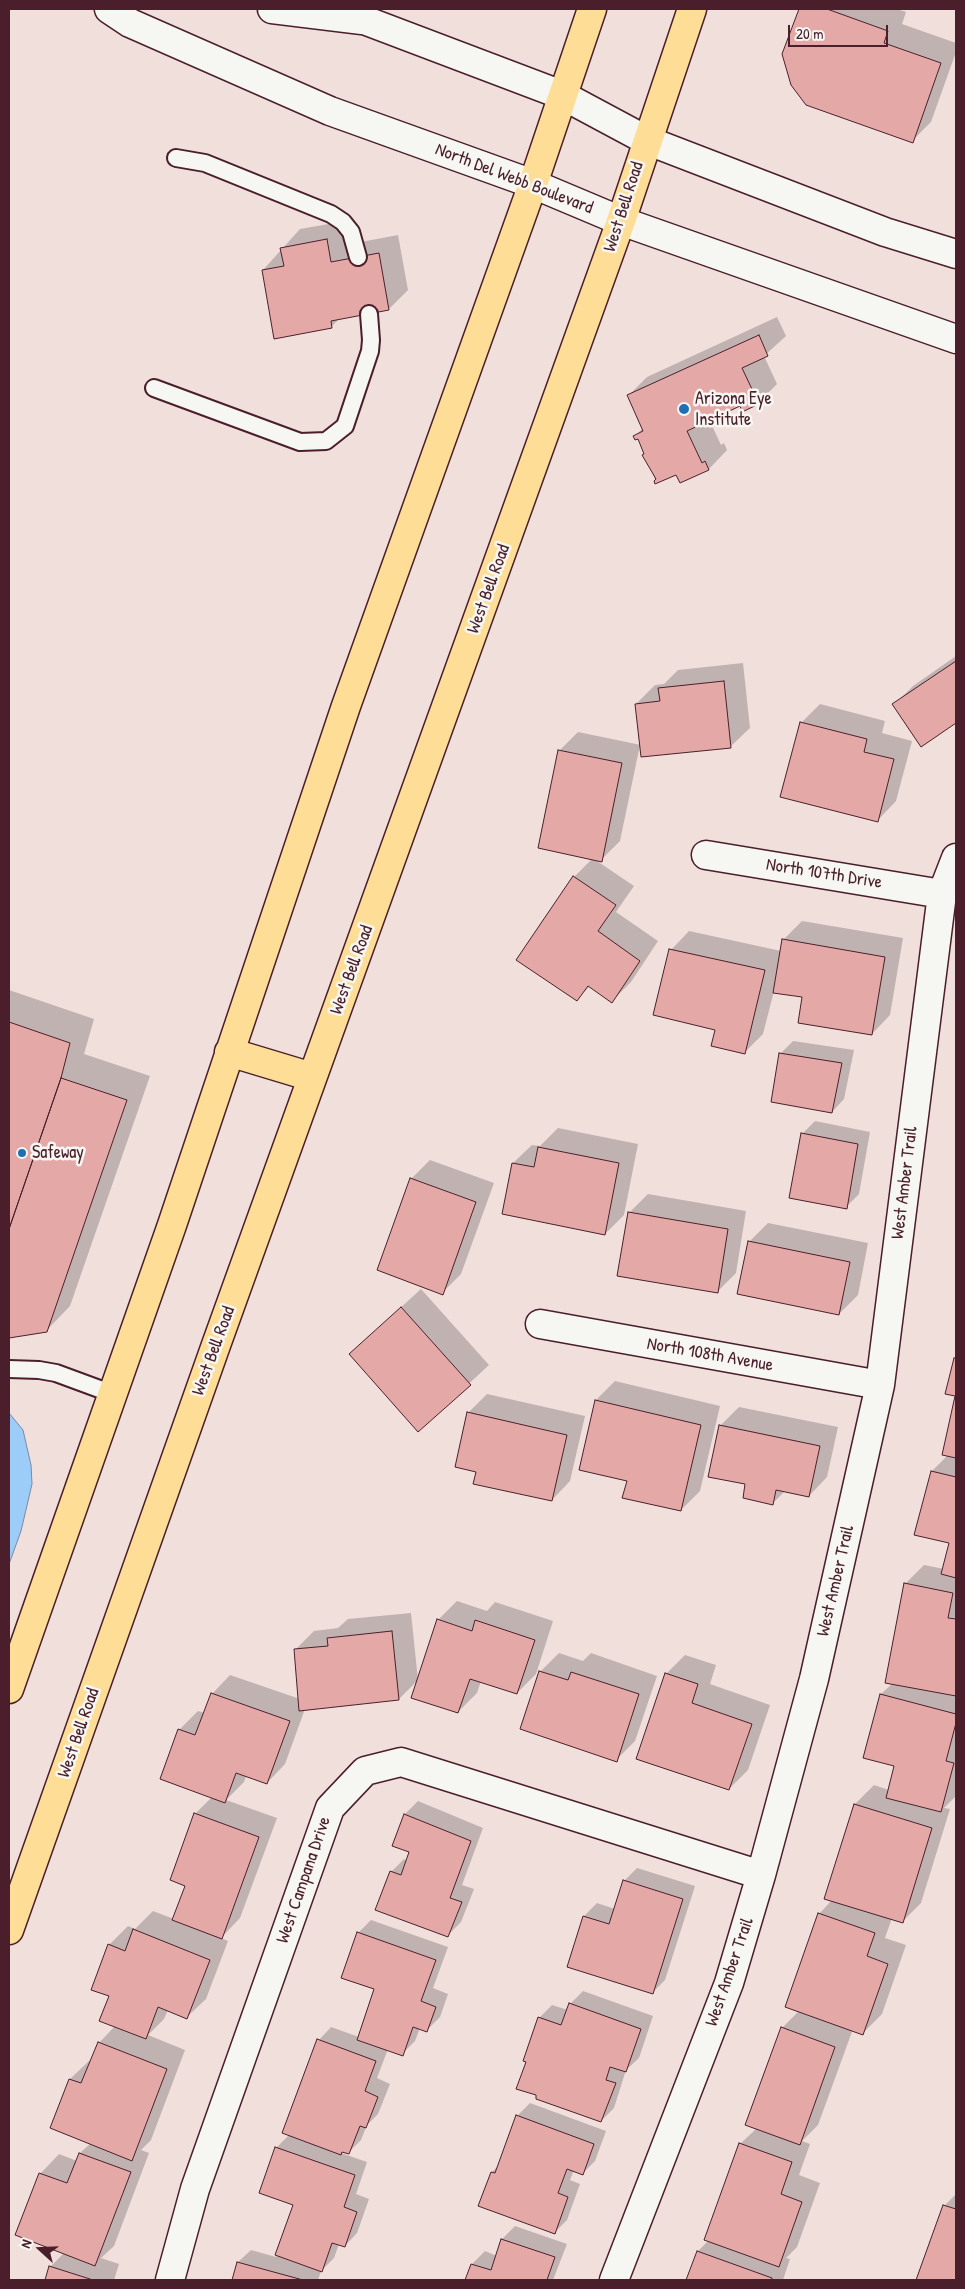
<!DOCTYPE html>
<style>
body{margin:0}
#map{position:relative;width:965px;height:2289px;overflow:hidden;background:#f1dfdc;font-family:"Patrick Hand",sans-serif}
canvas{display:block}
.frame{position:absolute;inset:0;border:10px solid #4a1f2b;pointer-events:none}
.north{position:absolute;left:15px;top:2224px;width:50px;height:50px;-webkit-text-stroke:4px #f6f6f2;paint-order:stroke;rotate:290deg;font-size:14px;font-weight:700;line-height:20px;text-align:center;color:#4a1f2b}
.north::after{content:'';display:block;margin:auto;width:18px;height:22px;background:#4a1f2b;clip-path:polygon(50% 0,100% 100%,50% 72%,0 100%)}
.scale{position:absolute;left:788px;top:25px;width:100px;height:22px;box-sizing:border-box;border:2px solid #4a1f2b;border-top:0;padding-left:6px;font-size:15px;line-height:18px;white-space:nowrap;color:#4a1f2b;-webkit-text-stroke:4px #f6f6f2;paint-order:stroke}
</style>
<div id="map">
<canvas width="965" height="2289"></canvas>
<div class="frame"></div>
<div class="north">N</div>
<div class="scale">20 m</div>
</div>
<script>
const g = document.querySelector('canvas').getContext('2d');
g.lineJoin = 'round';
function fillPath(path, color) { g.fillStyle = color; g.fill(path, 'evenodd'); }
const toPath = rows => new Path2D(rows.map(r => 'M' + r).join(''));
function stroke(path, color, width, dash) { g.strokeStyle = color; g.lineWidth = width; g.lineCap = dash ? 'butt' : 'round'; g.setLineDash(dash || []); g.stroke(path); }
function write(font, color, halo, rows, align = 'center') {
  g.font = font + ' "Patrick Hand",sans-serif'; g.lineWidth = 5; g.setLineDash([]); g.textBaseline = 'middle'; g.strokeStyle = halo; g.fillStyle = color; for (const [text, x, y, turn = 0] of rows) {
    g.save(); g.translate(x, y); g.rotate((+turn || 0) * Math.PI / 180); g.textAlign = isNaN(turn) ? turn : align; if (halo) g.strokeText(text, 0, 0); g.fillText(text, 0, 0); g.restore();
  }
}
const water = toPath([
 [9,1413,23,1430,31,1465,32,1484,21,1531,9,1564,9,1413]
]);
fillPath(water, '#9cccf8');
stroke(water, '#7b87a6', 1);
fillPath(toPath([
 [800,9,897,9,906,12,902,24,956,43,956,52,931,122,912,141,784,54],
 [346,221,350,244,398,235,408,290,389,309,340,318,331,327,263,270,300,229],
 [777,317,786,336,764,356,777,384,758,403,741,405,709,419,721,445,724,443,727,450,709,469,681,481,677,473,656,482,638,437,635,436,643,428,628,396,647,377],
 [956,656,956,722,921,745,894,705,913,686],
 [743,663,750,728,731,746,642,756,640,745,620,841,601,860,594,859,634,886,616,912,658,941,631,982,612,1001,590,986,576,1000,518,960,574,877,593,858,559,751,578,732,641,745,636,704,655,685,664,684,678,670],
 [820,704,885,721,882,733,912,741,896,801,878,820,801,723],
 [802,921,903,938,890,1015,872,1034,804,996,774,991,763,1034,744,1053,717,1029,671,950,689,931,781,951,783,940],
 [9,990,94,1019,84,1054,150,1076,70,1306,46,1331,9,1337],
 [793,1041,854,1050,844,1099,832,1112,780,1054],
 [815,1121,870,1132,859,1194,846,1207,802,1134],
 [558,1128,638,1144,624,1215,605,1234,513,1163,532,1145,540,1146],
 [430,1160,494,1183,461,1274,442,1293,411,1179],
 [648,1194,746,1211,736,1273,717,1292,629,1213],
 [768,1223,868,1243,858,1295,839,1314,749,1242],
 [421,1289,489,1365,418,1431,350,1354],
 [615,1381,720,1406,700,1491,681,1510,628,1480,596,1400],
 [487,1394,585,1416,570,1481,552,1500,478,1471,468,1413],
 [956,1398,956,1796,944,1808,950,1809,921,1903,902,1922,892,1918,885,1938,906,1945,882,2014,863,2033,853,2029,818,2125,802,2141,810,2144,799,2175,820,2183,797,2247,786,2258,790,2259,783,2280,687,2280,698,2251,708,2241,740,2144,757,2128,782,2028,799,2011,819,1914,832,1900,855,1804,874,1785,889,1790,896,1765,881,1694,893,1683,905,1584,924,1565,944,1569,951,1542,932,1471,948,1455,943,1454],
 [739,1407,838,1427,827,1477,809,1496,785,1491,773,1503,747,1483,720,1426],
 [457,1601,487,1611,495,1602,553,1621,536,1674,517,1693,481,1681,477,1693,458,1712,438,1620],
 [411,1613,418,1680,399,1699,305,1709,285,1764,267,1783,246,1776,244,1782,226,1800,277,1818,240,1918,221,1938,228,1941,206,1999,187,2017,168,2010,164,2019,148,2035,185,2050,151,2140,141,2150,149,2153,114,2246,101,2258,119,2264,114,2280,46,2280,50,2267,64,2253,17,2235,41,2173,59,2154,77,2161,80,2153,91,2143,70,2079,89,2061,91,2061,99,2043,115,2026,111,1995,109,1945,128,1926,135,1929,153,1911,174,1919,186,1885,195,1814,212,1797,179,1730,198,1711,205,1713,212,1694,230,1675,300,1699,295,1650,314,1631,338,1628,348,1619],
 [559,1653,583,1661,591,1653,657,1676,635,1741,616,1760,540,1672],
 [685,1655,716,1665,710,1684,770,1705,748,1770,729,1789,666,1674],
 [418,1801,483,1828,462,1885,474,1889,461,1922,448,1935,391,1872,404,1859,407,1861,411,1852,394,1845,405,1814],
 [637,1868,695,1886,665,1980,653,1992,584,1916,597,1903,615,1909,624,1881],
 [371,1920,448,1947,433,1988,448,1994,440,2017,427,2030,420,2028,415,2041,402,2054,388,2049,377,2078,390,2084,378,2114,367,2125,361,2140,348,2153,343,2151,341,2153,367,2162,356,2194,369,2199,357,2233,345,2246,339,2244,334,2258,321,2271,318,2280,233,2280,238,2262,251,2250,276,2257,295,2204,276,2148,290,2134,319,2040,331,2027,359,2037,375,1989,358,1933],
 [583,1991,653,2016,639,2058,626,2070,614,2108,601,2121,527,2061,539,2018,552,2005,568,2010,570,2004],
 [530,2103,606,2131,595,2161,582,2174,574,2170,570,2180,580,2184,567,2220,555,2232,492,2172,499,2165,517,2116],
 [956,2194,956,2280,917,2280,945,2205],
 [515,2226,567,2244,553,2280,467,2280,472,2264,485,2251,497,2256,502,2239]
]), '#0003');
const building = toPath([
 [799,9,827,9,888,31,884,43,941,63,913,143,806,105,791,85,782,54,799,9],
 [327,239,331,262,379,253,389,310,331,321,332,328,274,339,262,270,284,266,280,248,327,239],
 [759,335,768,356,742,368,759,404,742,412,740,406,687,431,702,463,705,461,709,470,680,483,676,475,655,484,654,481,656,479,642,455,644,454,638,439,635,440,633,436,643,431,627,395,759,335],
 [956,661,956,723,921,747,892,704,956,661],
 [724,681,731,748,641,757,635,704,660,701,658,688,724,681],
 [800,722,867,739,864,752,894,759,878,822,780,797,800,722],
 [558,750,622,763,602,862,538,848,558,750],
 [573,876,616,905,598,931,640,961,612,1003,588,986,577,1001,516,960,573,876],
 [782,939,885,957,872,1035,798,1023,802,997,773,993,782,939],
 [669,949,765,970,745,1054,711,1046,715,1030,653,1015,669,949],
 [9,1022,70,1043,61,1078,9,1229,9,1022],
 [779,1053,842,1063,832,1113,771,1102,779,1053],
 [61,1078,127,1100,47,1332,9,1338,9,1229,61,1078],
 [801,1133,858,1144,847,1209,789,1198,801,1133],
 [538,1147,619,1163,605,1235,502,1214,512,1163,534,1167,538,1147],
 [410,1178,476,1202,443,1295,377,1270,410,1178],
 [628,1212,728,1229,718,1293,617,1276,628,1212],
 [748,1241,850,1262,839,1315,737,1294,748,1241],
 [401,1307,471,1385,418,1432,349,1354,401,1307],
 [954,1358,956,1358,956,1458,942,1455,955,1396,945,1394,954,1358],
 [595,1400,701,1425,681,1511,622,1498,627,1481,579,1470,595,1400],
 [467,1412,567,1435,552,1501,473,1484,476,1472,455,1467,467,1412],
 [719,1425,820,1446,809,1497,776,1490,773,1505,743,1498,745,1484,708,1477,719,1425],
 [931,1471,956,1477,956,1578,941,1574,949,1543,914,1535,931,1471],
 [904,1583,953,1593,948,1618,956,1619,956,1696,885,1683,904,1583],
 [437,1619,472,1631,475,1620,535,1640,517,1694,470,1679,458,1713,411,1698,437,1619],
 [392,1631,399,1700,299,1711,294,1649,328,1646,327,1638,392,1631],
 [539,1671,568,1680,571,1672,639,1694,617,1762,520,1729,539,1671],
 [665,1673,698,1684,692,1703,752,1724,729,1790,636,1759,665,1673],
 [211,1693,290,1721,267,1784,236,1773,225,1803,160,1779,178,1729,195,1735,211,1693],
 [880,1694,956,1714,956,1723,946,1761,954,1763,941,1812,886,1798,894,1766,863,1758,880,1694],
 [854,1804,932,1828,903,1923,824,1899,854,1804],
 [194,1813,259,1837,222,1939,172,1920,185,1886,170,1880,194,1813],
 [404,1814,471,1841,450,1898,462,1902,448,1937,375,1910,390,1871,401,1875,409,1852,392,1846,404,1814],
 [623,1880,683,1899,653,1994,567,1967,583,1916,609,1924,623,1880],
 [818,1913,875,1933,867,1956,888,1964,863,2035,785,2007,818,1913],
 [133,1929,210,1960,187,2019,158,2007,146,2039,99,2021,109,1996,91,1990,108,1944,125,1951,133,1929],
 [357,1932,436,1960,421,2001,436,2007,427,2032,413,2027,403,2056,357,2040,374,1989,341,1978,357,1932],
 [569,2003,641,2029,626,2072,610,2067,606,2080,616,2083,601,2122,536,2099,536,2095,516,2089,526,2062,523,2061,538,2017,561,2025,569,2003],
 [781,2027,835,2047,800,2145,745,2125,781,2027],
 [317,2039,376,2061,365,2091,378,2097,366,2128,360,2126,349,2154,342,2152,341,2155,282,2133,317,2039],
 [98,2042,167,2069,132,2161,50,2128,69,2079,81,2083,98,2042],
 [516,2115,594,2144,583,2175,567,2169,558,2193,568,2197,555,2234,478,2206,491,2172,495,2173,516,2115],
 [739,2143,792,2162,781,2194,802,2202,779,2267,704,2240,739,2143],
 [275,2147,355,2175,344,2207,357,2212,345,2247,332,2243,322,2272,275,2255,293,2205,259,2193,275,2147],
 [79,2153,131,2172,95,2266,15,2235,39,2173,67,2183,79,2153],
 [943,2205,956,2209,956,2280,916,2280,943,2205],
 [501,2239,555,2257,547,2280,465,2280,471,2264,491,2270,501,2239],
 [697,2251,772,2278,772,2280,686,2280,697,2251],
 [237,2262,303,2280,232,2280,237,2262],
 [49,2266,93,2280,45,2280,49,2266]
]);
fillPath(building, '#e4a9a7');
stroke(building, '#4a1f2b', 1);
const lane = toPath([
 [176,158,205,163,331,214,343,222,351,232,358,257],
 [154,388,300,442,326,441,345,426,370,351,371,340,369,314],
 [9,1369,39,1370,56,1373,113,1394]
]);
const street = toPath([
 [706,855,942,894],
 [540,1324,880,1385],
 [170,2280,195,2189,330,1808,365,1771,401,1762,761,1875],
 [614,2280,729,1983,761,1875,814,1679,880,1385,942,894,956,858]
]);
const secondary = toPath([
 [109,9,130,23,330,111,533,184,621,221,956,339],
 [272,9,362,20],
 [343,9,364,20,562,95,646,140,885,232,956,254]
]);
const primary = toPath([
 [229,1052,312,1077],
 [9,1689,172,1225,346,706,533,184,592,9],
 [9,1930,216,1345,621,221,692,9]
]);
stroke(lane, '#4a1f2b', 20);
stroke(street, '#4a1f2b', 31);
stroke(secondary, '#4a1f2b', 31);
stroke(primary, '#4a1f2b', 31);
stroke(lane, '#f6f6f2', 16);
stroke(street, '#f6f6f2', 28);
stroke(secondary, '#f6f6f2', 28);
stroke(primary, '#fede96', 28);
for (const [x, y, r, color] of [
 [684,409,6,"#1f6fb2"],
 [22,1153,5,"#1f6fb2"]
]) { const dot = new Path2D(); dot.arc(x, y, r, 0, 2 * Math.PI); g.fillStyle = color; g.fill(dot); stroke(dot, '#f6f6f2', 2); }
write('18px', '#4a1f2b', '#f6f6f2', [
 ["North Del Webb Boulevard",514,179,21],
 ["West Bell Road",624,207,-72],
 ["West Bell Road",489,589,-70],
 ["North 107th Drive",824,874,9],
 ["West Bell Road",352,970,-70],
 ["West Amber Trail",905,1183,-83],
 ["West Bell Road",214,1351,-70],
 ["North 108th Avenue",710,1355,10],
 ["West Amber Trail",836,1581,-77],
 ["West Bell Road",79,1733,-71],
 ["West Campana Drive",304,1880,-71],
 ["West Amber Trail",730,1972,-71]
]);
write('18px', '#4a1f2b', '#f6f6f2', [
 ["Arizona Eye",695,399],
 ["Institute",695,420],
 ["Safeway",32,1153]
], 'left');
</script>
